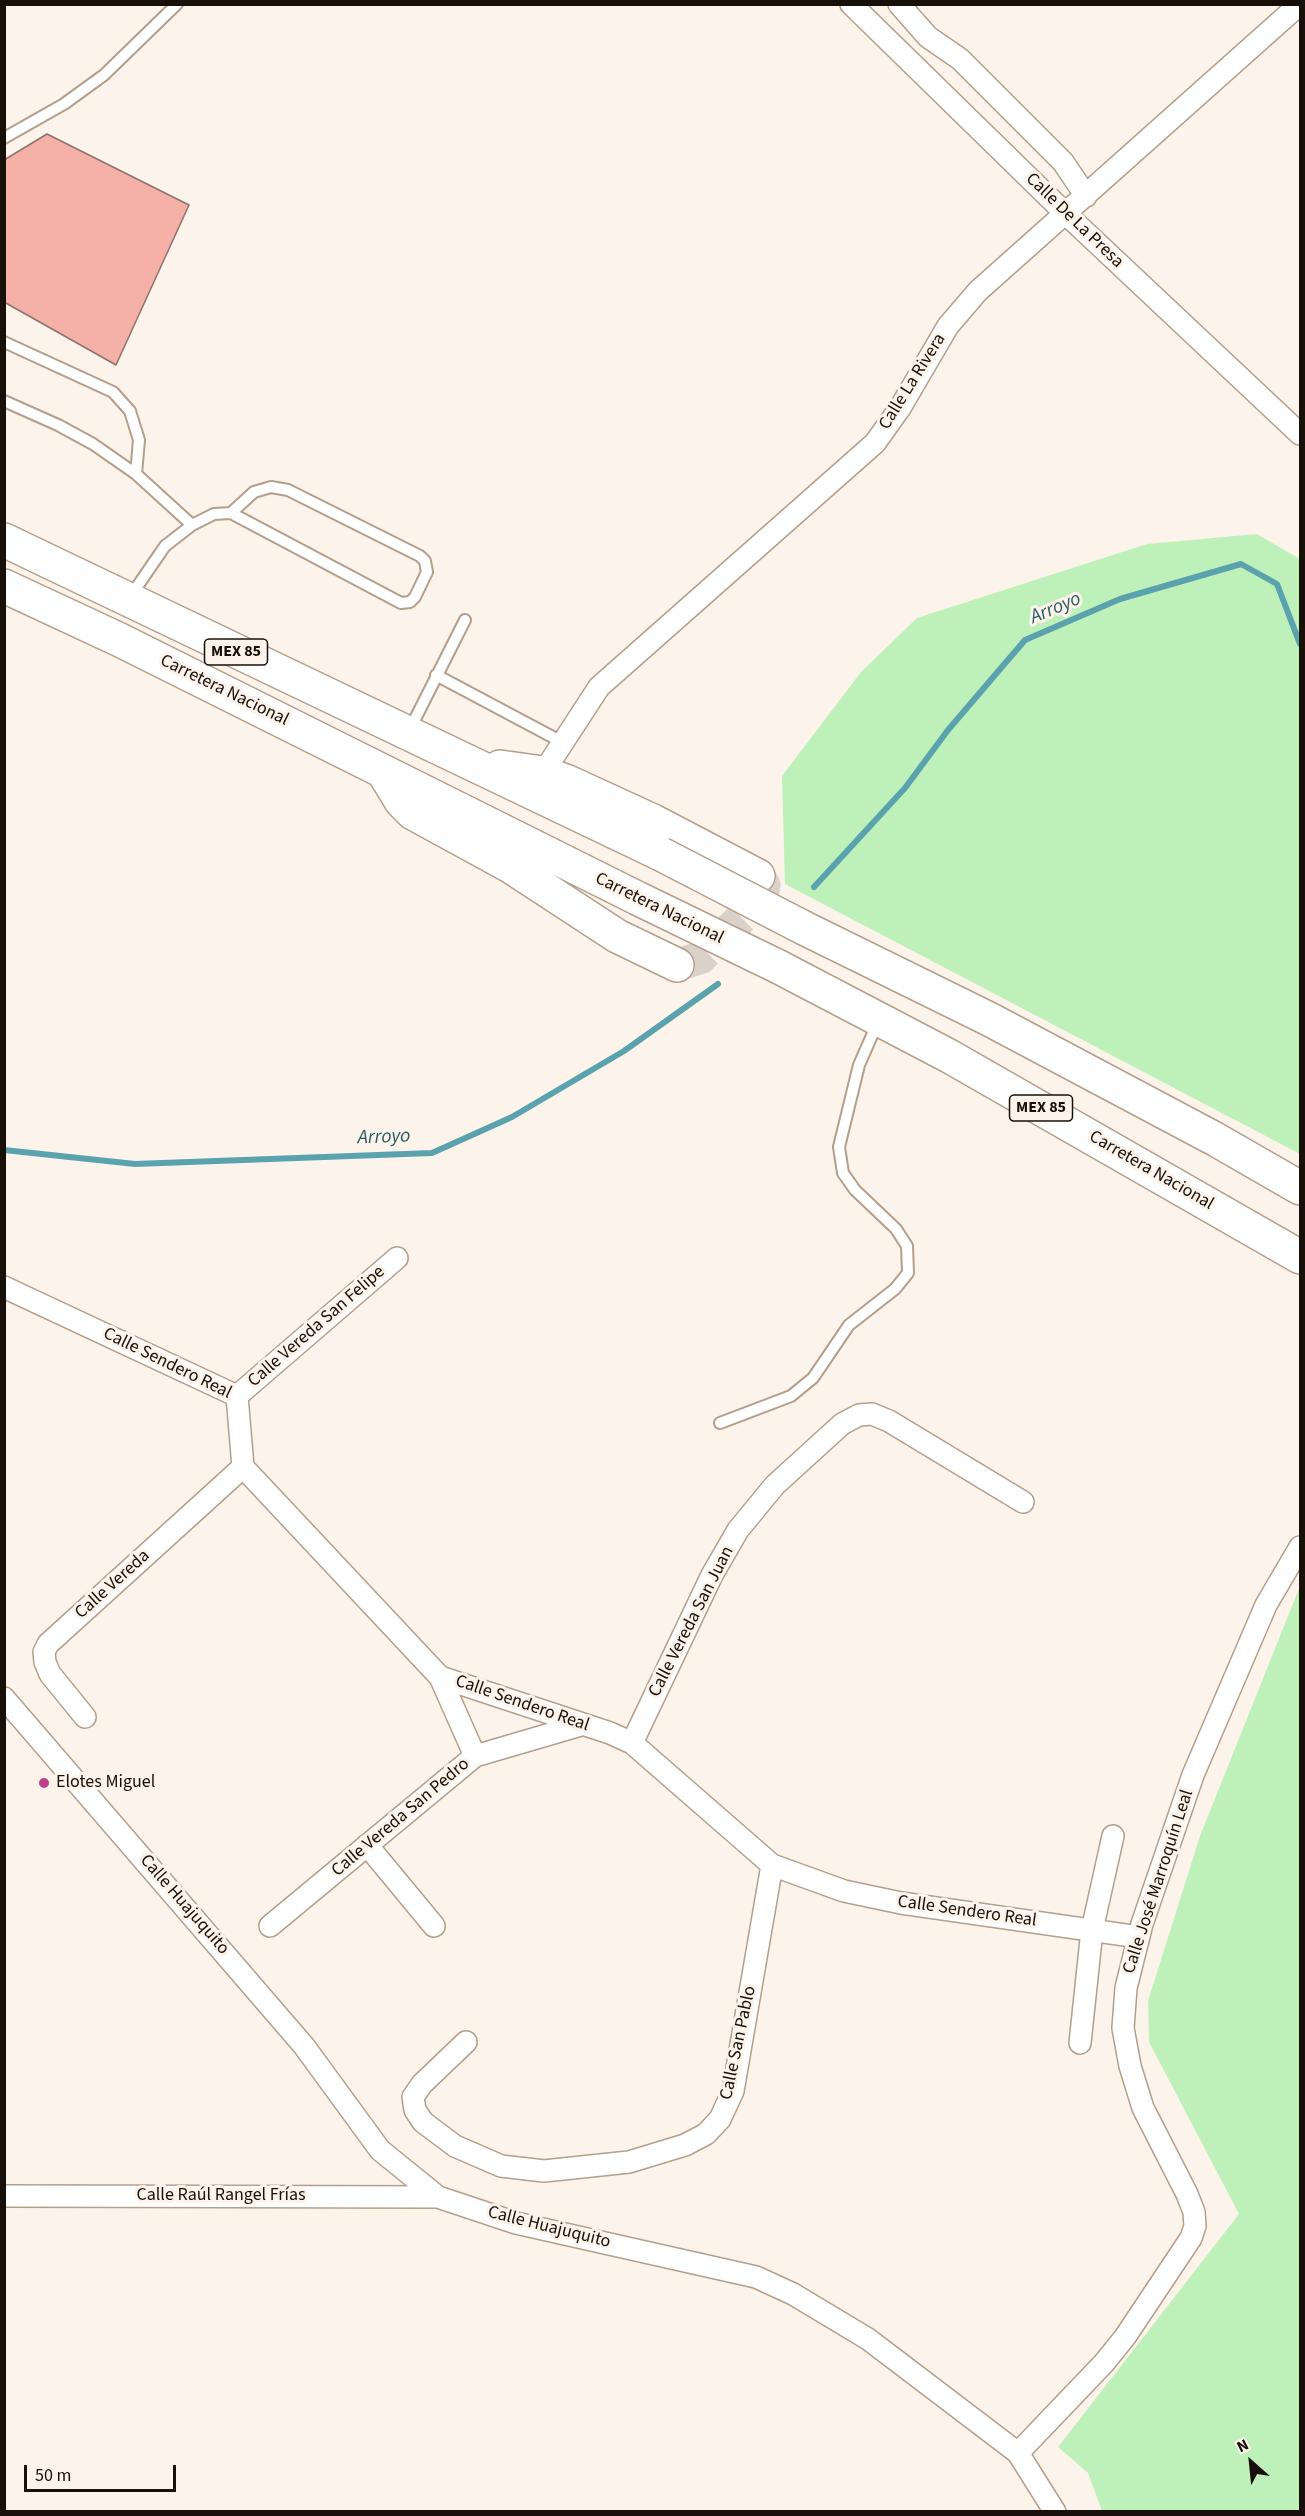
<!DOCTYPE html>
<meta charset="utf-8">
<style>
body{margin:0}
#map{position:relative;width:1305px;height:2516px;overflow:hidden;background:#fcf4eb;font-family:"Source Sans 3",sans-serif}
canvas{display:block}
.frame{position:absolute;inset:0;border:6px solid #171008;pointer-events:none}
.north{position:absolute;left:1221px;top:2432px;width:60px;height:60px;-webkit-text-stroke:4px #fcf4eb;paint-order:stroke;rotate:333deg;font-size:16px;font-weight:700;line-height:24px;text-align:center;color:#171008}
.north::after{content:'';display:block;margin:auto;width:21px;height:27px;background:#171008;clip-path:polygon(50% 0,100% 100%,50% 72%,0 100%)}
.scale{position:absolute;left:24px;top:2465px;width:152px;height:27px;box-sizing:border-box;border:3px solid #171008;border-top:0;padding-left:8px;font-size:18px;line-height:21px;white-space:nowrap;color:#171008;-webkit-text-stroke:4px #fcf4eb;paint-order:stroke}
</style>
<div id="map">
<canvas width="1305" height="2516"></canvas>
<div class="frame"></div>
<div class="north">N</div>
<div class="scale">50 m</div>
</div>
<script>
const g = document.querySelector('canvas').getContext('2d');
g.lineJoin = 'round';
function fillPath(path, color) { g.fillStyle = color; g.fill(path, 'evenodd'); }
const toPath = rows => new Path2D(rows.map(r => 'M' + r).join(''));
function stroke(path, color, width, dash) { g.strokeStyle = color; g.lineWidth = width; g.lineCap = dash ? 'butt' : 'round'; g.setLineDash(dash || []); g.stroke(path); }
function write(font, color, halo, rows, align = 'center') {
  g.font = font + ' "Source Sans 3",sans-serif'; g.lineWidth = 6; g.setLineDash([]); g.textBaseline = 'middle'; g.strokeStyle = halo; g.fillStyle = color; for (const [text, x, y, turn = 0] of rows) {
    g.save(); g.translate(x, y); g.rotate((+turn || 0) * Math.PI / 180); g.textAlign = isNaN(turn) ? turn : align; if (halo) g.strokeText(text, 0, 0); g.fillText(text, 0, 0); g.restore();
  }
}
fillPath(toPath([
 [1257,534,1300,559,1300,1154,785,884,782,776,861,672,917,618,1147,544],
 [1300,1586,1300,2511,1102,2511,1088,2473,1058,2447,1239,2214,1149,2042,1148,2001,1200,1836]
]), '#bef1b9');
stroke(toPath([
 [814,887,905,788,948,730,1025,640,1120,599,1241,564,1277,584,1300,644],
 [4,1150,135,1164,432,1153,512,1117,624,1051,718,984]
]), '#5aa2ad', 6);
const building = toPath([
 [47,134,189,205,116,365,4,302,4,160,47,134]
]);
fillPath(building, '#f5b1a8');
stroke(building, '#8e716d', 1.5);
stroke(toPath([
 [677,965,700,958,749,911,762,895,764,885,760,879]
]), '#dad2c9', 33, [33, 16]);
const lane = toPath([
 [4,138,64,104,104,75,177,4],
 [4,342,113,392,130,411,139,440,136,474],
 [4,401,58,425,93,444,136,474,192,525],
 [130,597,165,546,192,525,214,514,231,513,401,603,410,602,415,597,427,572,425,561,420,556,288,490,271,487,254,492,231,513],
 [436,675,562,742],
 [409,731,465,620],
 [720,1423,791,1396,813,1378,849,1325,895,1289,908,1273,907,1246,896,1229,855,1190,843,1173,839,1147,859,1065,877,1024]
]);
const street = toPath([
 [851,4,1066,214,1300,434],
 [899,4,928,37,960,59,1063,162,1086,196],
 [543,773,599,687,875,443,900,408,948,326,978,291,1300,4],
 [4,1287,237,1396,243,1467,440,1677,610,1733,632,1743,772,1865,844,1891,901,1903,1139,1937],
 [237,1396,397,1258],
 [440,1677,475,1756],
 [4,1698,304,2046,380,2150,438,2197,516,2223,756,2277,793,2294,868,2339,1018,2453,1055,2512],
 [85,1717,50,1674,45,1662,44,1652,48,1644,243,1467],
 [632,1743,712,1575,738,1530,775,1485,842,1424,859,1415,872,1414,889,1421,1023,1502],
 [367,1845,434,1926],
 [270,1926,475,1756,581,1725],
 [466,2042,422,2084,413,2097,415,2110,423,2122,455,2146,501,2166,544,2171,629,2162,685,2145,706,2134,720,2119,733,2091,772,1865],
 [1080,2043,1092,1930,1113,1836],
 [4,2196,438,2197],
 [1018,2453,1104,2363,1125,2337,1191,2238,1195,2226,1194,2212,1187,2194,1143,2108,1130,2066,1123,2028,1126,1988,1142,1924,1193,1775,1266,1605,1300,1547]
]);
const highway = toPath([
 [4,540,661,854],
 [4,586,120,640,637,898],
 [500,767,543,773,568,782,653,821,758,876],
 [384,773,401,801,413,813,510,866,617,936,677,965],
 [804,928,989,1019,1215,1139,1300,1188],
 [779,967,949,1056,1300,1257]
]);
stroke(lane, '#b39f8a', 14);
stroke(street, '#b39f8a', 24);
stroke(highway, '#b39f8a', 36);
stroke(lane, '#fff', 10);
stroke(street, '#fff', 21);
stroke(highway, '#fff', 33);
const highwayBridge = toPath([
 [661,854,804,928],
 [637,898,779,967]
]);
stroke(highwayBridge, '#b39f8a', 36, []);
stroke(highwayBridge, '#fff', 33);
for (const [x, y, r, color] of [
 [44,1783,6,"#be3f8c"]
]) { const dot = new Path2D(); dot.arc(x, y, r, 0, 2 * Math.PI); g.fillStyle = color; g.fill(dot); stroke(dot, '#fcf4eb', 2); }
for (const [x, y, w] of [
 [236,652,63],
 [1041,1108,63]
]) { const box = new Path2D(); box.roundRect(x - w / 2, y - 13, w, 26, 4.5); g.fillStyle = '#fcf4eb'; g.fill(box); stroke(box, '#171008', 1.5); }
write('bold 16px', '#171008', null, [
 ["MEX 85",236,652],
 ["MEX 85",1041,1108]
]);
write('18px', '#171008', '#fcf4eb', [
 ["Calle De La Presa",1074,221,44],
 ["Calle La Rivera",913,382,-58],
 ["Carretera Nacional",224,691,26],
 ["Carretera Nacional",659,909,26],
 ["Carretera Nacional",1151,1171,30],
 ["Calle Vereda San Felipe",317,1327,-41],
 ["Calle Sendero Real",167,1364,26],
 ["Calle Vereda",113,1585,-42],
 ["Calle Vereda San Juan",692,1622,-63],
 ["Calle Sendero Real",522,1704,19],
 ["Calle Vereda San Pedro",401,1818,-40],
 ["Calle José Marroquín Leal",1159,1882,-72],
 ["Calle Huajuquito",184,1905,49],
 ["Calle Sendero Real",967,1912,8],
 ["Calle San Pablo",739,2043,-78],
 ["Calle Raúl Rangel Frías",221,2196],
 ["Calle Huajuquito",549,2228,14]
]);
write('18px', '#171008', '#fcf4eb', [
 ["Elotes Miguel",56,1783]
], 'left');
write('italic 20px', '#2d5b64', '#fcf4eb', [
 ["Arroyo",1056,609,-23],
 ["Arroyo",384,1138,-2]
]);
</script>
